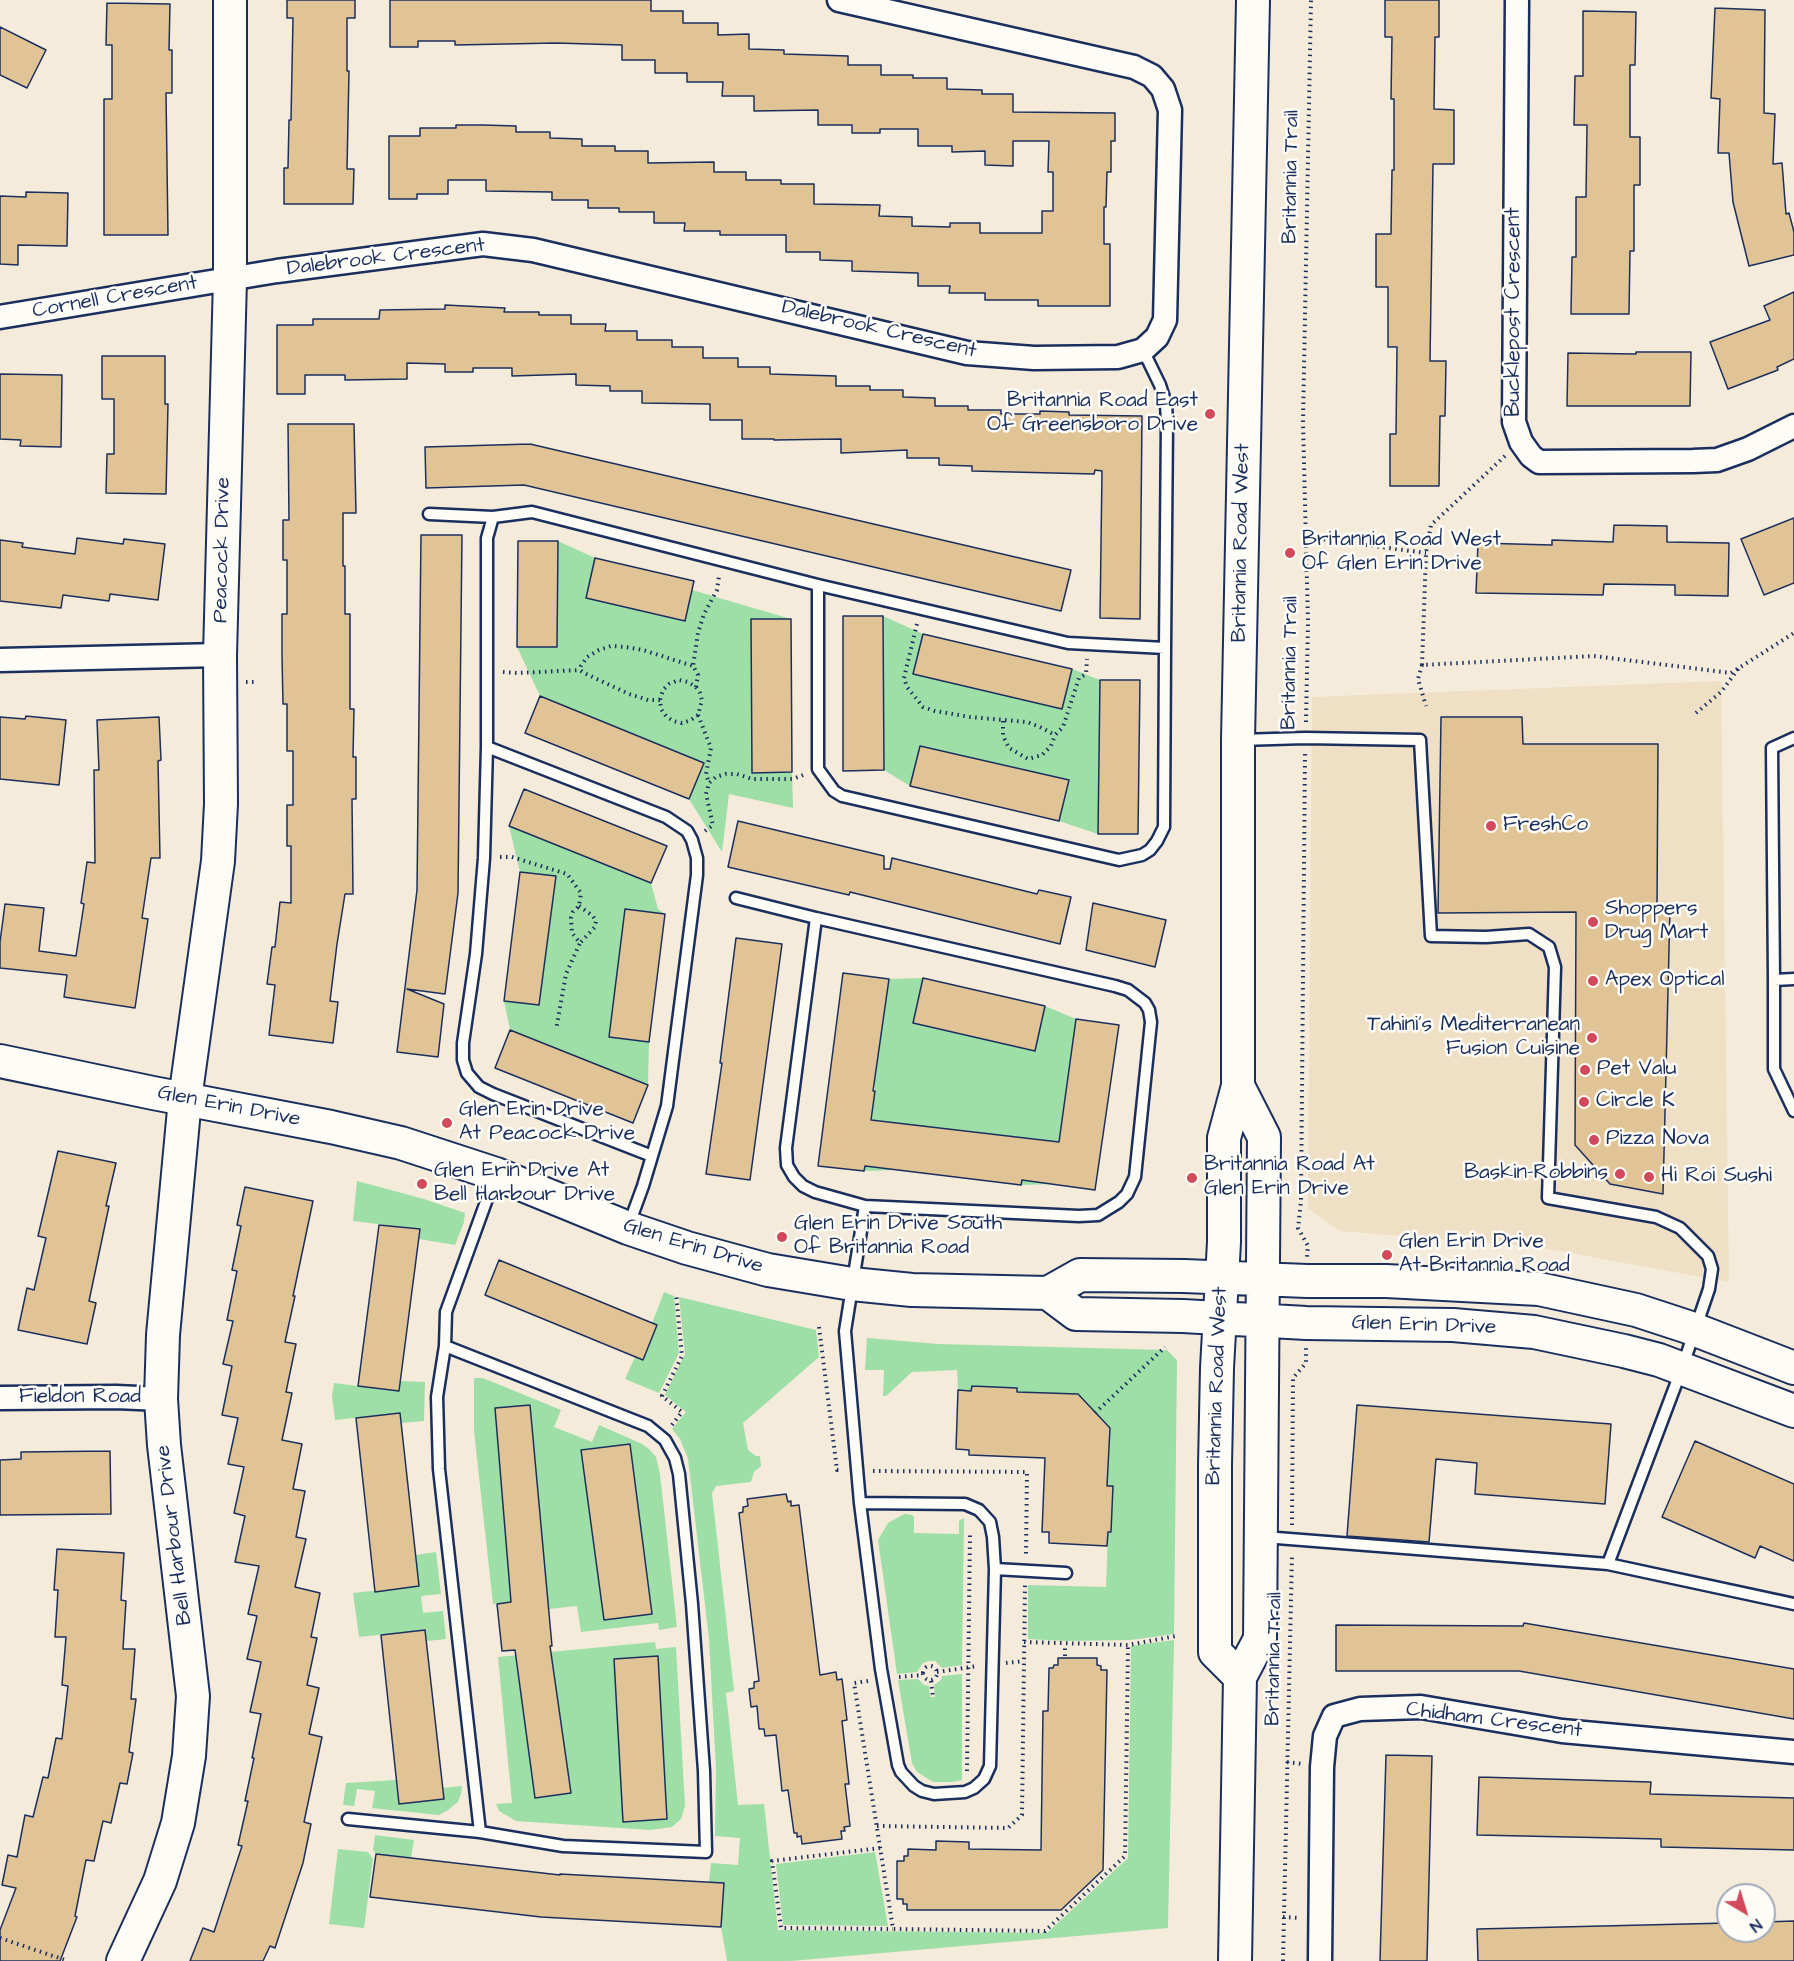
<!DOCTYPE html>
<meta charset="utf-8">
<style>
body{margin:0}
#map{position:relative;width:1794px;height:1961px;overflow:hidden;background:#f5ebda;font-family:"Architects Daughter",sans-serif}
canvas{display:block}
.north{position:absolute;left:1716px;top:1883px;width:60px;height:60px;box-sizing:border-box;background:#fdfcf7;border:2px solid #a3aaba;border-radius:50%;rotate:142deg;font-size:16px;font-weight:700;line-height:24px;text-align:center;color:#1b2f5e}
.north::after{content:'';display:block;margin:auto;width:21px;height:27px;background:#d1495b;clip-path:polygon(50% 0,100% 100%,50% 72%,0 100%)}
</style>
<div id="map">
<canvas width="1794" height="1961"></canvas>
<div class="north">N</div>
</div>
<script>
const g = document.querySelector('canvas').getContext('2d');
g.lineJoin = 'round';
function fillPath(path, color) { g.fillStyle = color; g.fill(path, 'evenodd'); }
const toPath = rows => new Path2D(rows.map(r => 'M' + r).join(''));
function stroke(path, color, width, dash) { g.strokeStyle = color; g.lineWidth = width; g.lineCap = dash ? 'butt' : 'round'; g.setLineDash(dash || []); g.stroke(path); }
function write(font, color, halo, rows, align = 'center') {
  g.font = font + ' "Architects Daughter",sans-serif'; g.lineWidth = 5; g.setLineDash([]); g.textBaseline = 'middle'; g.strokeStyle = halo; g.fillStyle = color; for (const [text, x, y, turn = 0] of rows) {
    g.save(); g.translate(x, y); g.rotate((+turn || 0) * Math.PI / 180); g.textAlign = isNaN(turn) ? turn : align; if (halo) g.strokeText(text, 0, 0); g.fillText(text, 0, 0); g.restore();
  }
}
fillPath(toPath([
 [1721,681,1729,1282,1537,1247,1340,1231,1308,1208,1312,697]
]), '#efdfc5');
fillPath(toPath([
 [558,541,595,558,586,598,685,621,692,590,791,619,751,620,752,772,792,772,793,808,729,794,722,852,689,799,704,763,540,696,517,647,557,647],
 [883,616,923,634,913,673,1062,708,1072,669,1100,680,1098,834,1059,821,1068,780,920,746,910,786,884,770],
 [509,826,651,883,658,909,665,914,625,909,609,1037,649,1042,648,1085,510,1030,504,1001,539,1005,556,876,520,872],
 [923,978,913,1023,1035,1051,1045,1006,1076,1019,1053,1184,1021,1185,1026,1139,903,1124,897,1170,864,1171,875,1088,874,1079,889,979],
 [357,1181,424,1199,465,1213,464,1222,455,1245,419,1239,419,1229,353,1221],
 [664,1292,674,1296,679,1353,659,1393,625,1379,635,1357,643,1359,657,1326,652,1323],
 [679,1297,816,1330,819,1357,743,1423,748,1450,756,1456,760,1456,761,1466,754,1472,751,1482,716,1486,712,1493,734,1691,726,1693,738,1805,764,1804,778,1930,1047,1933,1128,1858,1131,1646,1174,1640,1168,1928,791,1961,727,1961,721,1927,724,1884,709,1883,711,1863,738,1865,740,1838,715,1836,716,1769,709,1639,688,1459,680,1439,672,1429,686,1412,665,1395,685,1354],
 [867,1338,938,1344,1167,1350,1177,1360,1174,1634,1131,1640,1066,1641,1028,1639,1028,1585,1106,1587,1108,1532,1111,1531,1113,1487,1107,1486,1110,1428,1078,1394,1017,1392,1016,1388,972,1386,971,1391,958,1390,957,1370,912,1372,886,1396,883,1396,884,1370,865,1370],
 [474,1378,483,1378,561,1410,554,1427,592,1442,599,1425,640,1443,648,1448,656,1457,660,1474,677,1627,659,1630,658,1623,581,1632,577,1606,548,1609,546,1598,493,1604,474,1431],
 [400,1381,425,1382,424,1421,401,1423,399,1413,335,1420,332,1396,334,1383,398,1391],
 [904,1514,912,1515,914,1517,914,1533,959,1534,959,1521,964,1518,962,1665,942,1668,935,1661,929,1661,923,1663,917,1672,897,1674,878,1540,888,1523],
 [436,1552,441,1594,421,1596,423,1613,443,1611,446,1639,427,1641,425,1630,359,1637,353,1593,419,1586,416,1555],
 [655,1642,656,1649,676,1647,685,1806,681,1819,672,1827,650,1830,516,1821,499,1811,496,1804,512,1803,498,1657],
 [962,1674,962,1780,952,1782,933,1782,917,1772,912,1763,898,1680,918,1679,924,1685,929,1686,930,1697,935,1697,934,1685,941,1680,942,1676],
 [397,1780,442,1788,462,1786,461,1794,458,1802,448,1810,439,1815,372,1808,375,1791,357,1789,354,1806,343,1805,346,1783],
 [375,1835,414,1840,411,1858,376,1854,373,1850],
 [338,1849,368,1852,373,1859,364,1928,329,1924],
 [875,1852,888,1926,783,1925,776,1864]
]), '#9edea7');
const building = toPath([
 [287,0,355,0,355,18,347,18,347,71,349,71,347,169,354,169,353,204,284,204,284,168,288,168,289,120,291,120,293,18,287,18,287,0],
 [390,0,651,0,651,11,683,11,683,23,718,23,718,35,749,34,749,49,784,50,784,54,848,56,848,65,881,65,881,75,913,75,913,78,947,78,947,89,982,90,982,94,1013,94,1013,112,1115,113,1115,141,1111,141,1111,172,1107,172,1106,207,1104,207,1104,244,1110,244,1110,306,1038,306,1038,300,985,300,985,293,949,293,950,286,918,286,918,273,852,271,852,261,820,260,820,252,786,252,786,235,720,235,720,231,684,231,685,223,654,223,654,212,619,212,619,208,588,208,588,200,552,200,552,192,486,191,486,180,448,180,448,194,417,194,417,199,389,199,389,136,420,136,420,128,456,128,456,125,483,125,516,126,516,132,550,132,550,138,582,139,582,146,615,146,615,151,648,151,648,163,714,162,714,172,746,172,746,180,781,180,781,184,814,184,814,204,880,205,879,216,912,217,912,226,950,227,950,223,980,223,980,233,1042,233,1042,211,1053,211,1053,172,1048,172,1049,141,1013,141,1013,166,985,165,985,151,952,152,952,146,918,146,918,129,880,129,880,133,852,133,852,125,818,125,818,110,754,111,754,96,722,96,723,82,687,82,687,73,655,73,655,60,622,60,622,45,556,43,455,45,455,41,418,41,418,47,390,47,390,0],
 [1385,0,1439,0,1439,37,1435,37,1434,109,1454,110,1454,164,1433,164,1430,361,1446,361,1445,416,1440,416,1439,486,1390,486,1390,434,1396,434,1397,347,1388,347,1388,287,1376,287,1376,234,1391,234,1392,170,1394,170,1394,99,1391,99,1392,37,1385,37,1385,0],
 [107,3,170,4,169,50,172,50,172,93,166,93,168,235,104,235,104,99,112,99,112,45,106,45,107,3],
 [1715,8,1765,10,1764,113,1775,114,1773,164,1782,163,1786,214,1789,213,1794,232,1794,255,1749,266,1733,202,1729,153,1718,153,1720,99,1711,98,1715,8],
 [1583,11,1636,12,1635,65,1630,65,1630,137,1640,137,1640,185,1634,185,1634,251,1630,251,1629,314,1571,314,1572,257,1576,257,1576,197,1586,197,1587,125,1574,125,1575,76,1583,76,1583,11],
 [0,27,46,50,27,88,0,75,0,27],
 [26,192,68,193,67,246,18,245,18,265,0,264,0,196,26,197,26,192],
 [1794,292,1794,359,1777,367,1778,370,1728,389,1710,342,1770,320,1764,306,1794,292],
 [445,305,505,308,504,312,539,312,539,315,571,315,571,324,606,324,605,331,637,331,637,340,672,340,672,347,703,347,703,358,738,358,738,367,770,367,770,374,836,376,836,386,870,386,870,390,903,390,903,397,935,398,935,406,968,406,968,410,1001,410,1001,414,1040,414,1040,411,1069,412,1069,415,1142,416,1140,619,1100,618,1102,471,1095,470,1094,474,972,471,972,466,939,465,939,458,907,458,907,450,841,453,841,439,774,440,774,439,742,439,742,420,710,420,710,404,642,403,642,391,610,391,610,386,576,385,576,374,512,376,512,368,473,368,473,372,445,372,445,364,407,363,407,379,345,380,345,375,305,375,305,394,277,394,277,325,313,325,313,319,379,319,380,310,445,309,445,305],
 [1636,352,1691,352,1690,406,1567,406,1568,353,1636,354,1636,352],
 [102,356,165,356,165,404,168,404,166,494,106,493,107,454,114,454,114,399,102,399,102,356],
 [0,374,62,375,61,447,20,446,21,440,0,439,0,374],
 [288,424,354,424,356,513,343,513,343,566,345,566,345,614,350,614,350,709,354,709,353,757,356,757,356,799,352,799,353,894,345,894,337,944,330,1001,338,1002,333,1043,269,1035,275,985,267,984,272,947,275,947,280,902,291,903,291,846,287,846,287,805,293,805,293,751,287,751,287,704,283,704,282,655,282,614,287,614,287,560,283,560,283,520,289,520,288,424],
 [530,444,1071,570,1061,611,524,485,426,488,425,447,530,444],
 [1794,518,1794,583,1764,595,1741,539,1794,518],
 [1614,525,1667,526,1667,542,1729,543,1728,596,1675,595,1675,585,1604,584,1603,595,1476,593,1478,543,1552,545,1552,540,1613,542,1614,525],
 [421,535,462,535,458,893,445,994,407,989,444,1004,438,1057,397,1052,417,890,421,535],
 [77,538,123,544,124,539,165,544,158,600,110,594,109,601,63,595,61,608,0,601,0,540,23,543,22,547,75,554,77,538],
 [518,541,558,541,557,647,517,647,518,541],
 [595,558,694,581,685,621,586,598,595,558],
 [843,616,883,616,884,770,843,771,843,616],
 [751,619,791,619,792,772,752,773,751,619],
 [923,634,1072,669,1062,709,913,674,923,634],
 [1100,680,1140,680,1138,834,1098,834,1100,680],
 [540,696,704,763,689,799,525,733,540,696],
 [26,716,66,720,59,785,0,779,0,717,25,719,26,716],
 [159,717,161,760,158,761,160,858,151,858,142,918,148,919,135,1008,64,997,67,975,0,968,0,942,5,904,44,908,39,951,76,956,84,904,81,903,87,862,95,863,94,770,99,770,97,720,159,717],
 [1441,717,1522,717,1523,744,1658,744,1657,909,1670,909,1663,1194,1610,1184,1575,1145,1576,912,1438,913,1441,717],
 [920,746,1069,780,1059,821,910,786,920,746],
 [524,789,667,846,651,883,509,826,524,789],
 [738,821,884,856,884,869,890,869,892,858,1037,894,1039,890,1071,897,1060,944,850,892,849,895,728,867,738,821],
 [520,872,556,876,539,1005,504,1001,520,872],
 [1093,903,1166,920,1155,967,1086,950,1093,903],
 [625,909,665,914,649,1042,609,1037,625,909],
 [736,938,782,944,750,1180,706,1174,722,1063,720,1063,736,938],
 [843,973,889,979,873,1091,875,1091,871,1120,1059,1142,1076,1019,1119,1025,1095,1190,1022,1180,1021,1185,865,1166,864,1171,818,1166,843,973],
 [923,978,1045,1006,1035,1051,913,1023,923,978],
 [510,1030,648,1085,633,1123,495,1068,510,1030],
 [58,1151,116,1163,106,1206,109,1206,89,1301,96,1303,87,1344,18,1330,27,1288,34,1290,46,1238,38,1236,58,1151],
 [245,1187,313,1201,293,1296,295,1296,285,1342,296,1344,286,1392,292,1393,282,1440,302,1444,293,1489,305,1491,296,1537,306,1539,295,1587,320,1593,311,1637,317,1638,307,1685,319,1688,309,1734,322,1737,304,1822,311,1824,303,1863,275,1948,270,1946,263,1961,190,1961,203,1928,214,1932,242,1846,238,1845,248,1801,245,1801,254,1758,252,1758,261,1714,250,1712,261,1662,247,1659,257,1616,248,1614,259,1566,235,1562,245,1516,234,1513,244,1467,228,1464,238,1418,222,1415,232,1366,223,1364,233,1321,227,1320,237,1271,232,1270,241,1226,237,1225,245,1187],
 [379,1225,420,1229,399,1391,358,1386,379,1225],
 [499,1260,657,1325,643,1360,485,1295,499,1260],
 [972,1386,1017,1388,1017,1392,1078,1394,1110,1428,1107,1486,1113,1486,1111,1532,1108,1532,1107,1546,1049,1543,1049,1532,1042,1532,1045,1458,969,1455,969,1450,956,1449,958,1390,971,1391,972,1386],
 [530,1405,552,1646,550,1646,571,1793,535,1798,515,1650,502,1651,497,1604,511,1602,495,1408,530,1405],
 [1357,1405,1611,1424,1605,1504,1475,1494,1477,1463,1436,1459,1429,1542,1347,1536,1357,1405],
 [400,1413,419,1586,375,1592,356,1418,400,1413],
 [1695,1441,1794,1484,1794,1561,1760,1546,1755,1558,1662,1517,1695,1441],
 [630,1444,652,1614,604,1620,581,1450,630,1444],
 [110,1451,111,1514,0,1515,0,1460,21,1459,21,1452,110,1451],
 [786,1494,788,1502,791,1501,791,1506,799,1505,820,1675,836,1672,837,1680,842,1679,847,1720,842,1721,849,1784,845,1784,850,1826,844,1827,845,1831,841,1831,842,1839,802,1844,801,1836,797,1837,797,1833,794,1833,788,1790,782,1791,776,1735,765,1736,764,1729,759,1729,757,1706,751,1707,749,1689,754,1688,754,1682,759,1681,739,1513,743,1512,743,1507,748,1506,747,1499,786,1494],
 [57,1549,124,1553,121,1600,126,1601,123,1649,135,1649,131,1699,136,1699,129,1752,133,1753,127,1784,120,1783,111,1823,103,1821,94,1861,86,1860,75,1916,77,1917,60,1961,0,1961,0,1930,16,1888,2,1885,8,1855,17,1857,25,1815,33,1817,43,1777,48,1778,56,1738,62,1739,68,1686,62,1685,66,1637,55,1637,58,1590,54,1590,57,1549],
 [1524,1623,1794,1669,1794,1719,1519,1671,1336,1671,1336,1625,1523,1626,1524,1623],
 [425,1630,444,1799,399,1804,381,1635,425,1630],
 [658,1656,667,1819,623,1822,614,1659,658,1656],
 [1058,1658,1097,1658,1097,1665,1101,1666,1101,1670,1107,1670,1103,1870,1061,1910,907,1910,907,1904,903,1904,903,1899,897,1899,897,1861,904,1861,904,1856,908,1856,908,1849,936,1850,936,1841,969,1842,969,1849,1041,1850,1043,1711,1048,1711,1049,1668,1053,1668,1054,1665,1058,1665,1058,1658],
 [1386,1755,1432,1756,1427,1961,1380,1961,1386,1755],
 [1479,1777,1651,1782,1650,1794,1794,1798,1794,1850,1661,1847,1661,1839,1477,1835,1479,1777],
 [376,1854,560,1875,560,1874,724,1883,721,1927,541,1917,370,1897,376,1854],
 [1794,1921,1794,1961,1478,1961,1477,1929,1728,1923,1728,1931,1764,1931,1764,1922,1794,1921]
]);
fillPath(building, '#e1c495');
stroke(building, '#1b2f5e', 1.5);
const lane = toPath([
 [1143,350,1160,385,1166,404,1167,422,1165,648],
 [429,514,493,517],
 [1794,738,1772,748,1774,980,1794,979],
 [1240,740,1305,738,1420,740,1431,936,1486,937,1529,934,1549,947,1555,967,1548,1198,1656,1217,1680,1228,1708,1256,1712,1269,1709,1289,1682,1368,1608,1564,1264,1537],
 [487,747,666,817,687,831,692,840,697,858,697,875,667,1106,643,1186,628,1227],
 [736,898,816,918],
 [1774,980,1774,1069,1794,1111],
 [652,1156,493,1094,479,1087,467,1073,463,1060,463,1043,476,954,484,858,487,747,487,538,493,517,532,512,818,585,1068,643,1165,648,1164,827,1157,841,1150,850,1142,855,1119,860,842,796,834,791,818,769,818,585],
 [445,1346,648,1426,665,1440,675,1458,679,1474,692,1604,704,1771,706,1852,563,1846,480,1832,439,1469,437,1397,445,1346,446,1312,495,1177],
 [860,1503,965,1504,979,1510,990,1522,993,1537,995,1569,990,1766,984,1779,974,1788,965,1792,934,1794,922,1791,914,1786,901,1772,898,1765,881,1669,860,1503,845,1331,865,1206,815,1192,803,1186,794,1177,787,1165,786,1148,816,918,1115,986,1128,990,1145,1003,1149,1010,1151,1022,1135,1177,1127,1194,1119,1202,1098,1215,1079,1216,865,1206],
 [1608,1564,1794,1604],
 [995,1569,1066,1573],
 [348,1819,480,1832]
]);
const street = toPath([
 [1517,0,1514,422,1521,442,1531,456,1539,462,1693,461,1717,460,1748,449,1794,426],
 [0,317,277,271,483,244,533,250,967,353,1034,358,1118,357,1143,350,1157,337,1165,320,1170,110,1163,89,1152,76,1134,67,839,0],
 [0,660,220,655],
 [0,1398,116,1397,161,1399],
 [1320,1961,1322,1767,1325,1736,1334,1716,1360,1709,1421,1707,1562,1731,1794,1752]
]);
const secondary = toPath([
 [0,1061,153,1093,331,1127,401,1143,496,1174,628,1228,687,1248,768,1270,852,1284,912,1290,1048,1293,1080,1275,1184,1276,1307,1281,1386,1281,1539,1289,1636,1310,1688,1327,1794,1368],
 [1048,1293,1076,1314,1183,1316,1306,1323,1453,1325,1534,1332,1624,1351,1659,1360,1794,1411],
 [1240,1677,1215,1652,1215,1465,1217,1368,1224,1242,1224,1138,1238,1086,1238,740,1253,0],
 [123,1961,160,1881,178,1823,189,1756,193,1696,164,1445,161,1399,163,1335,185,1099,218,861,221,804,220,655,230,279,230,0],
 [1235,1961,1240,1677,1260,1639,1264,1137,1238,1086]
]);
stroke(lane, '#1b2f5e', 15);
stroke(street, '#1b2f5e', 27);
stroke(secondary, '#1b2f5e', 36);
stroke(toPath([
 [1505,456,1431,525,1426,553,1422,665,1594,656,1731,673,1794,633],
 [1306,537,1426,553],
 [917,624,904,678,907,687,923,707,935,711,970,717,1027,722,1040,727,1055,735,1063,727,1079,678,1086,674,1087,659],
 [1422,665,1418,679,1426,706],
 [503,672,518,673,580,670],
 [246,682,254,682],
 [696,687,698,675,693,666,698,633,704,614,717,590,719,576],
 [660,700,648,700,629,694,584,673,580,670,581,666,587,657,599,650,611,646,626,647,643,650,693,666],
 [1696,713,1721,692,1739,668],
 [698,715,691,720,682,723,673,721,666,716,661,709,660,700,663,690,669,684,679,680,688,682,696,687,700,693,702,700,698,715,711,748,706,774,709,783],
 [1003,721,1003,736,1009,748,1028,759,1042,755,1051,746,1055,735],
 [1306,722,1308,622,1303,423,1311,0],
 [1305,754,1301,1201,1298,1228,1308,1246,1307,1257],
 [705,831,713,825,706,794,709,783,716,777,726,774,737,774,752,779,793,779,803,775],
 [500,857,512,857,567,874,581,893,579,906,573,912,571,918,572,933,580,943,566,974,556,1030],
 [579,906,593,916,596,921,595,927,580,943],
 [819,1327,837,1470,842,1470],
 [1095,1413,1165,1347],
 [672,1425,682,1412,662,1396,682,1356,676,1293],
 [873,1471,1027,1472,1026,1556],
 [1292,1525,1293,1378,1306,1363,1306,1348],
 [1024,1642,1128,1645,1176,1636],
 [1065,1656,1065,1645],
 [1006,1663,1024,1661],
 '923 1673a7 7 0 1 1 14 0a7 7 0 1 1-14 0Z',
 [937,1672,978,1666],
 [899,1677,922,1675],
 [868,1681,854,1683,893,1929,1045,1931,1125,1856,1128,1645],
 [931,1681,933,1697],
 [1287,1762,1302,1764],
 [967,1771,970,1533],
 [877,1826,1008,1828,1022,1815,1025,1585],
 [880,1848,772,1861,781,1928,893,1929],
 [1283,1917,1300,1918],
 [0,1938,68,1961],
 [1283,1961,1292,1554]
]), '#1b2f5e', 4, [1.5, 4.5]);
stroke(lane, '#fdfcf7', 10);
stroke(street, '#fdfcf7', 22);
stroke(secondary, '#fdfcf7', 32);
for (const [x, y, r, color] of [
 [1210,414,6,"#d1495b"],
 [1290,553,6,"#d1495b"],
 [1491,826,6,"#d1495b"],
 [1593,922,6,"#d1495b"],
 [1593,981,6,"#d1495b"],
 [1592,1038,6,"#d1495b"],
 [1585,1070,6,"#d1495b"],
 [1584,1102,6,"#d1495b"],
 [447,1123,6,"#d1495b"],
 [1594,1140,6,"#d1495b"],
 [1620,1174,6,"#d1495b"],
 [1649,1177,6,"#d1495b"],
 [1192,1178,6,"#d1495b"],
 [422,1184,6,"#d1495b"],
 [782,1237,6,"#d1495b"],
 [1387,1255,6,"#d1495b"]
]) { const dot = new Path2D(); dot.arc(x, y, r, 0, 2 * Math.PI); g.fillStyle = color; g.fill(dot); stroke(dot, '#fdfcf7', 2); }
write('21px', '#1b2f5e', '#fdfcf7', [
 ["Britannia Trail",1292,177,-89],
 ["Dalebrook Crescent",386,258,-7],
 ["Cornell Crescent",115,298,-10],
 ["Bucklepost Crescent",1515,312,-90],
 ["Dalebrook Crescent",879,330,13],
 ["Britannia Road West",1242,543,-89],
 ["Peacock Drive",223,550,-89],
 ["Britannia Trail",1291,663,-89],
 ["Glen Erin Drive",229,1107,11],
 ["Glen Erin Drive",693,1247,17],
 ["Glen Erin Drive",1424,1326,2],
 ["Britannia Road West",1218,1386,-88],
 ["Fieldon Road",80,1398],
 ["Bell Harbour Drive",175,1535,-97],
 ["Britannia Trail",1275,1659,-89],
 ["Chidham Crescent",1494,1721,7]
]);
write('21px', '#1b2f5e', '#fdfcf7', [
 ["Britannia Road East",1198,402,"right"],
 ["Of Greensboro Drive",1198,426,"right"],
 ["Britannia Road West",1302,541],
 ["Of Glen Erin Drive",1302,565],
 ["FreshCo",1503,826],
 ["Shoppers",1605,910],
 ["Drug Mart",1605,934],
 ["Apex Optical",1605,981],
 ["Tahini’s Mediterranean",1580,1026,"right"],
 ["Fusion Cuisine",1580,1050,"right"],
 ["Pet Valu",1597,1070],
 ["Circle K",1596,1102],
 ["Glen Erin Drive",459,1111],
 ["At Peacock Drive",459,1135],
 ["Pizza Nova",1606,1140],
 ["Britannia Road At",1204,1166],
 ["Glen Erin Drive",1204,1190],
 ["Glen Erin Drive At",434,1172],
 ["Bell Harbour Drive",434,1196],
 ["Baskin-Robbins",1608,1174,"right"],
 ["Hi Roi Sushi",1661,1177],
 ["Glen Erin Drive South",794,1225],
 ["Of Britannia Road",794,1249],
 ["Glen Erin Drive",1399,1243],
 ["At Britannia Road",1399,1267]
], 'left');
</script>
